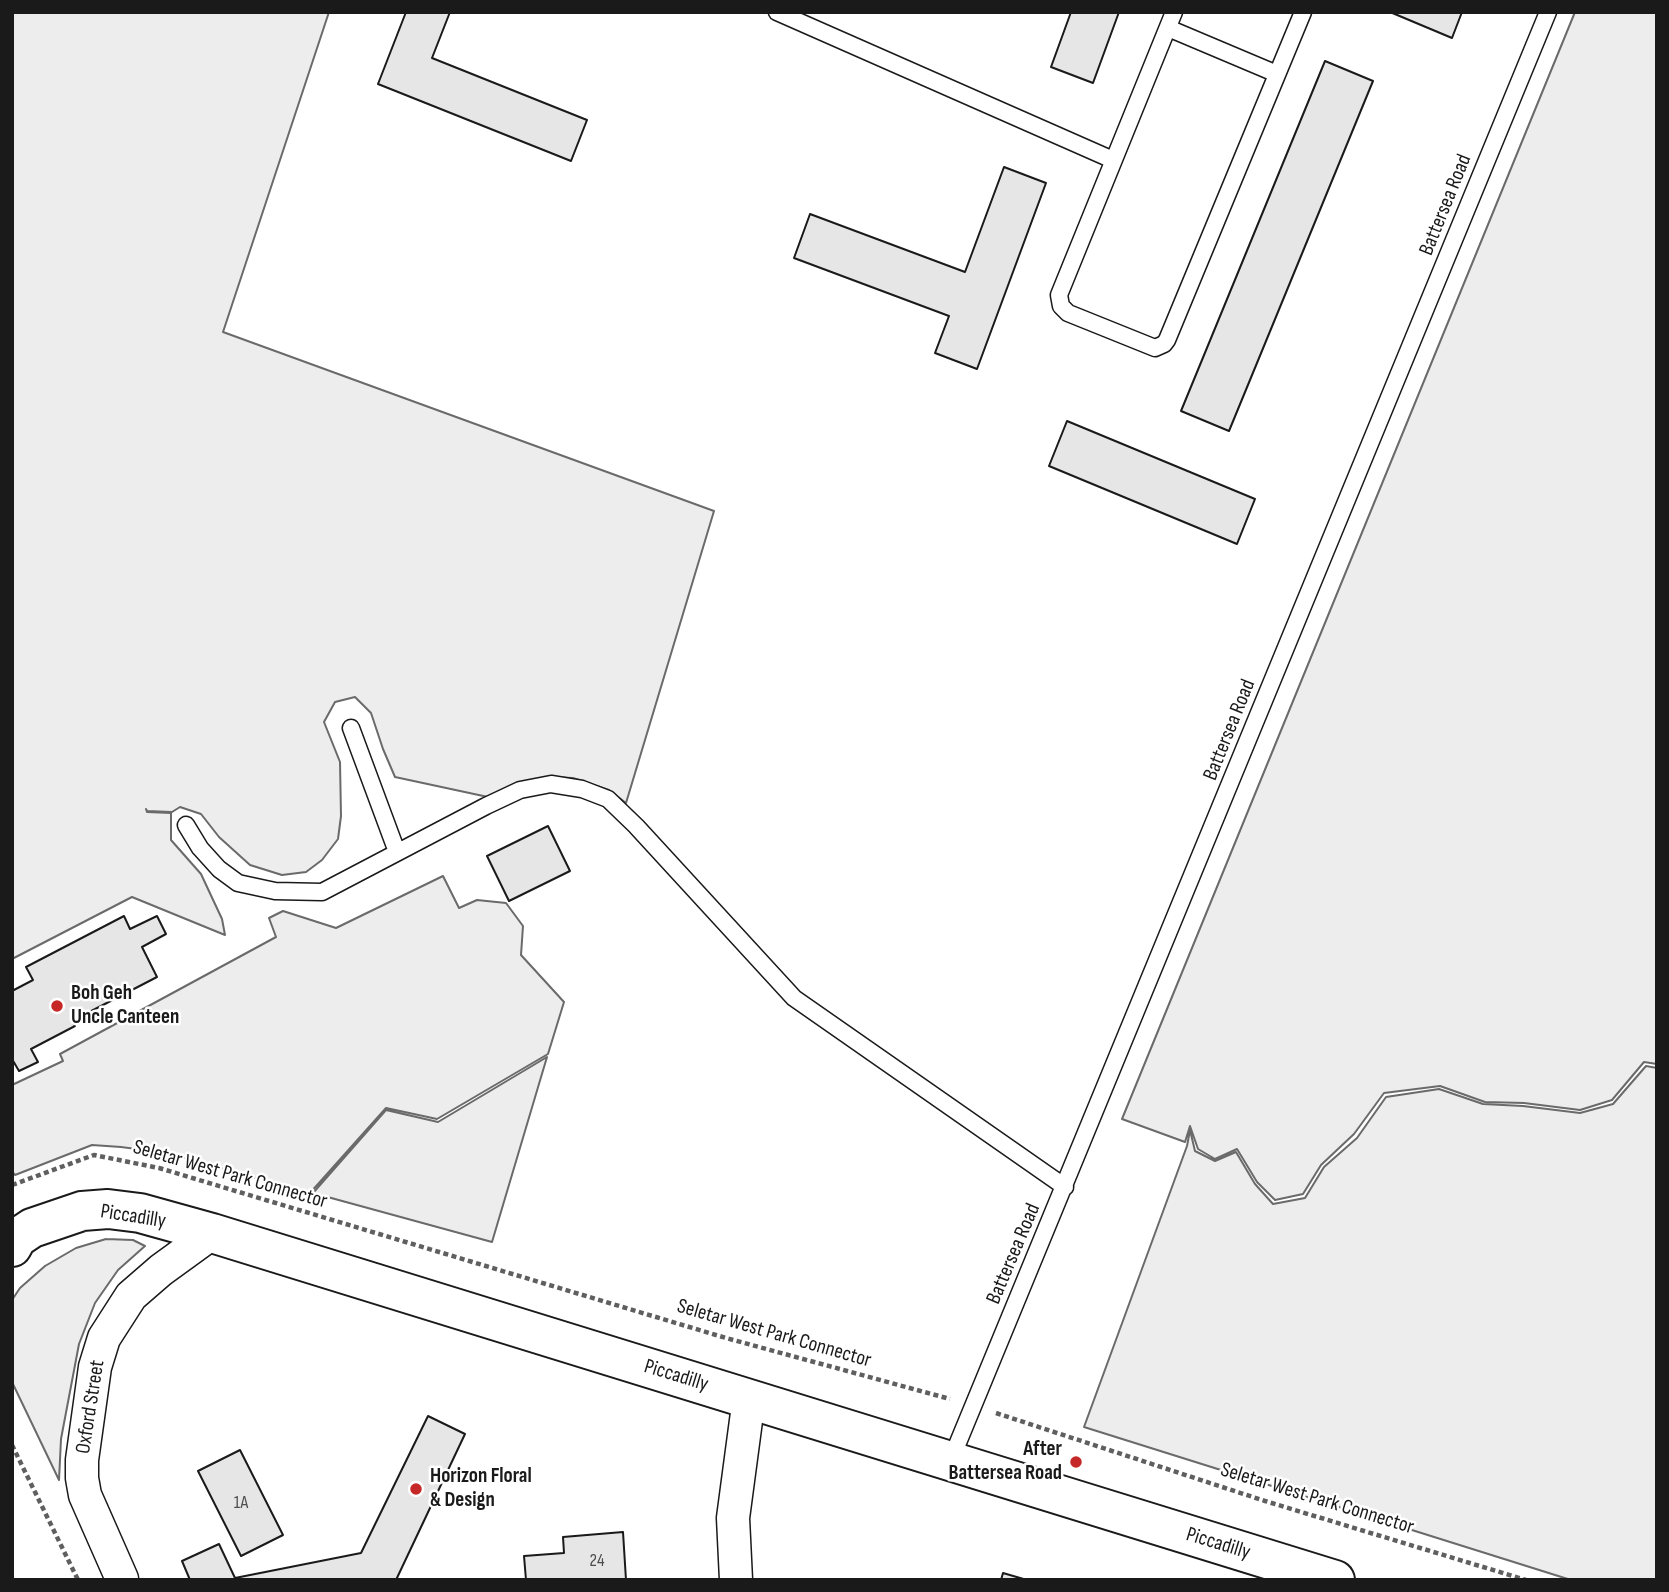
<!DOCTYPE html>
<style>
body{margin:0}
#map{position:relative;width:1669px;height:1592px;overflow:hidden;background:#fff;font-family:"Sofia Sans Condensed",sans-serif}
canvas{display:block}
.frame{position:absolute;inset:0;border:14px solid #1a1a1a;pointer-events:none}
</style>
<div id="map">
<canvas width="1669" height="1592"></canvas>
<div class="frame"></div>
</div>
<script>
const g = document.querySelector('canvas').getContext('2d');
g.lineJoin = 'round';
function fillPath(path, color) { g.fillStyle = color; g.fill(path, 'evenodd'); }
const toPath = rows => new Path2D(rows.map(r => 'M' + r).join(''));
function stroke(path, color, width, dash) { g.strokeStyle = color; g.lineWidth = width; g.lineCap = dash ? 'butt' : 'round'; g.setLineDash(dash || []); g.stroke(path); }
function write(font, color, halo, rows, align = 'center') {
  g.font = font + ' "Sofia Sans Condensed",sans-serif'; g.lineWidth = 5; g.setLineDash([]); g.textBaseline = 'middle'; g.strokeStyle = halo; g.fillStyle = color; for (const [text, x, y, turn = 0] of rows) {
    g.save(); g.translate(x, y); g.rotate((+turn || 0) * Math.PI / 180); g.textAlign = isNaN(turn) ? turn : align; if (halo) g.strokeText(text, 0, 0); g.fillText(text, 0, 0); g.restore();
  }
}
const green = toPath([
 [12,12,329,12,223,332,714,511,626,803,609,790,573,778,548,777,488,797,395,777,383,749,371,713,355,697,335,702,324,722,340,762,341,816,338,839,322,860,306,872,282,875,250,865,219,837,201,814,180,807,172,812,147,811,146,809,147,812,171,813,171,840,201,874,222,919,225,935,132,897,12,959,12,12],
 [1575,12,1657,12,1657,1064,1644,1062,1612,1100,1580,1110,1524,1103,1485,1102,1440,1086,1384,1093,1354,1134,1321,1165,1303,1194,1275,1200,1257,1182,1237,1149,1215,1159,1198,1149,1190,1126,1185,1142,1122,1119,1575,12],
 [443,876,459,908,477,900,506,903,523,926,521,955,564,1002,548,1054,437,1119,386,1108,310,1193,167,1153,121,1147,92,1145,15,1175,12,1171,12,1085,63,1061,60,1054,276,937,269,918,283,911,336,928,443,876],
 [547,1057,492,1242,313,1193,386,1110,438,1122,547,1057],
 [1646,1066,1657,1068,1657,1580,1571,1580,1084,1427,1187,1146,1190,1130,1195,1151,1215,1161,1236,1152,1255,1184,1273,1204,1305,1198,1324,1167,1357,1138,1386,1097,1439,1089,1483,1104,1523,1106,1580,1113,1613,1104,1646,1066],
 [106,1239,133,1240,145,1246,118,1270,95,1303,79,1344,61,1439,59,1480,12,1382,12,1300,20,1288,45,1266,76,1248,106,1239]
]);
fillPath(green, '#ededed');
stroke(green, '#6a6a6a', 2);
const building = toPath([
 [406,12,450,12,432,58,587,120,571,161,378,84,406,12],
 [1071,12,1119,12,1093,83,1051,67,1071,12],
 [1390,12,1462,12,1452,38,1390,12],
 [1325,61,1373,81,1229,431,1181,411,1325,61],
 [1004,167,1046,183,977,369,935,353,949,316,794,258,810,214,965,272,1004,167],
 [1067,421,1255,499,1237,544,1049,466,1067,421],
 [548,826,570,871,509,901,487,856,548,826],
 [124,916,130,929,157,916,166,934,142,947,157,977,72,1021,75,1026,31,1049,38,1062,19,1071,12,1059,12,991,33,980,26,967,124,916],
 [428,1416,465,1434,396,1580,190,1580,182,1561,219,1544,235,1578,361,1553,428,1416],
 [240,1450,283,1535,241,1556,198,1471,240,1450],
 [623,1532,626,1580,526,1580,524,1556,564,1553,563,1537,623,1532],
 [1003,1573,1027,1580,1001,1580,1003,1573]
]);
fillPath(building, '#e6e6e6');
stroke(building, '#1a1a1a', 2);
const lane = toPath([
 [777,12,1113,160],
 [1174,12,1059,295,1061,306,1068,313,1155,348,1164,344,1167,340,1303,12],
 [1168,28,1277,74],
 [351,728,397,852],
 [186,825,200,848,219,869,238,883,275,891,322,892,486,806,520,790,551,784,582,789,608,799,636,826,794,998,1065,1187],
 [950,1462,1548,12]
]);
const street = toPath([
 [122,1579,85,1495,82,1478,82,1460,95,1367,104,1338,131,1296,161,1270,212,1233],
 [736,1580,733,1518,749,1398]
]);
const secondary = toPath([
 [12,1247,17,1238,32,1228,82,1211,108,1209,140,1213,212,1233,1335,1580]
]);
stroke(lane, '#1a1a1a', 19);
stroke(street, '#1a1a1a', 35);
stroke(secondary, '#1a1a1a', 42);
stroke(toPath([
 [12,1185,94,1155,159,1168,726,1338,950,1399],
 [996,1413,1265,1501,1526,1580],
 [12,1445,78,1580]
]), '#5f5f5f', 4.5, [5, 3.5]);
stroke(lane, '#fff', 16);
stroke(street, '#fff', 32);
stroke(secondary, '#fff', 38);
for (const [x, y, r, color] of [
 [57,1006,7,"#c62828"],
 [1076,1462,7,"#c62828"],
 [416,1489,7,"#c62828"]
]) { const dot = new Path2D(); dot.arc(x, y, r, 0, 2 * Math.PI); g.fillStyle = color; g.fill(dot); stroke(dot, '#fff', 2.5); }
write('18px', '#4d4d4d', null, [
 ["1A",241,1503],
 ["24",597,1561]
]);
write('21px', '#1a1a1a', '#fff', [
 ["Battersea Road",1446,205,-68],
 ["Battersea Road",1230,730,-68],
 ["Seletar West Park Connector",230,1175,16],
 ["Piccadilly",133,1217,9],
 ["Battersea Road",1014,1254,-67],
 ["Seletar West Park Connector",774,1334,16],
 ["Piccadilly",676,1376,17],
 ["Oxford Street",91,1407,-81],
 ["Seletar West Park Connector",1317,1499,17],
 ["Piccadilly",1218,1544,17]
]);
write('bold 21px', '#1a1a1a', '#fff', [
 ["Boh Geh",71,994],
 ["Uncle Canteen",71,1018],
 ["After",1062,1450,"right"],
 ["Battersea Road",1062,1474,"right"],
 ["Horizon Floral",430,1477],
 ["& Design",430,1501]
], 'left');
</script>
